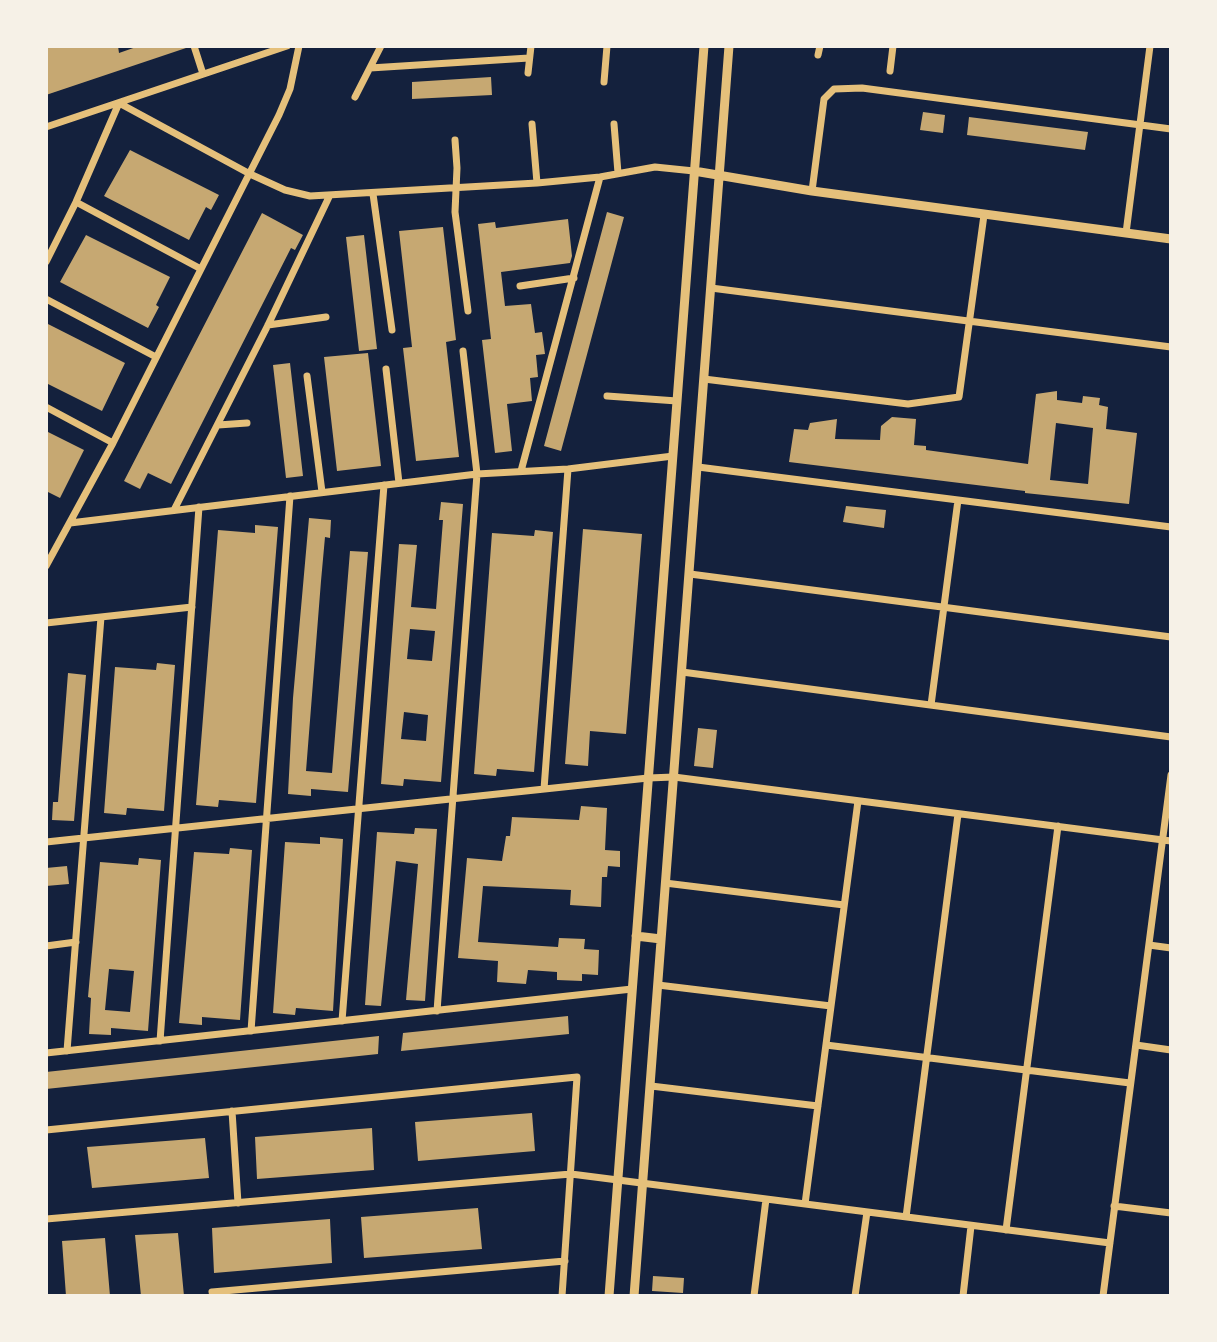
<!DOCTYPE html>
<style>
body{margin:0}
#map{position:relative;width:1217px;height:1342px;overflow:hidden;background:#14213d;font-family:Ubuntu,sans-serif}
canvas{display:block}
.frame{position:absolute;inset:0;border:48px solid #f6f1e7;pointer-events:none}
</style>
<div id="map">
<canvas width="1217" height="1342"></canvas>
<div class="frame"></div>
</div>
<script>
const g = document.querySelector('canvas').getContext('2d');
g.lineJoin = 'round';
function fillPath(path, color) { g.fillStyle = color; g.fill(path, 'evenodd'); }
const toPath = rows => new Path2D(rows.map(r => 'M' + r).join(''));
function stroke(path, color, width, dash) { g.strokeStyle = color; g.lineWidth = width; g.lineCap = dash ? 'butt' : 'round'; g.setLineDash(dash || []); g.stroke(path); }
fillPath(toPath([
 [46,46,118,46,119,53,139,46,185,46,186,48,46,95],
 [491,77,492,95,412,99,412,82],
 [923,112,945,115,943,133,920,130],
 [969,117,1088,132,1085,150,967,135],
 [130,150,219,195,211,210,206,207,189,240,104,196],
 [607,212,624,217,561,451,544,446],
 [262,213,303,235,295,250,291,248,171,484,148,473,140,489,124,481],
 [568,219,572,256,570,263,501,272,505,306,531,304,535,333,542,332,545,354,536,355,538,377,530,378,532,401,507,404,512,451,495,453,482,340,491,339,478,224,495,222,496,228],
 [443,227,456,340,446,342,459,457,416,461,403,348,412,347,399,231],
 [86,235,170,277,156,305,159,307,148,328,60,282],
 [364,235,377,349,359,351,346,237],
 [46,323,125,363,102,411,46,383],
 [368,353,381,466,337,471,324,357],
 [290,363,303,476,286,478,273,365],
 [1057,391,1057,400,1082,403,1083,396,1100,398,1099,405,1108,407,1106,429,1137,433,1129,504,1025,493,1025,491,789,462,794,429,808,430,810,423,837,419,835,439,880,440,881,426,892,417,916,419,914,445,926,446,926,450,1028,464,1036,394],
 [1056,423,1093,428,1088,484,1050,480],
 [46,431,84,450,60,498,46,491],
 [441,502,463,504,441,782,404,779,403,786,381,784,399,544,417,545,411,607,436,609,443,520,439,520],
 [410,629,435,631,432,661,407,659],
 [404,712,428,715,426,741,401,739],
 [846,506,886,510,884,528,843,522],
 [309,518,331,520,330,538,325,537,321,581,306,771,332,773,350,551,368,552,348,792,311,789,311,796,288,794,293,698],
 [255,525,278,527,256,803,219,800,218,807,196,805,218,530,255,533],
 [583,529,642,534,626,734,590,731,588,766,565,764],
 [535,530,553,532,534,772,497,769,496,776,474,774,492,533,534,536],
 [157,663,175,665,164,811,127,808,126,815,104,813,115,667,156,670],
 [68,673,86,675,74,821,52,820,53,802,58,802],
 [698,728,717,730,713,768,694,766],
 [581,806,607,808,605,850,620,851,620,867,608,866,607,877,602,877,601,907,570,905,571,890,483,886,478,942,558,947,559,938,585,939,584,949,599,950,598,975,582,974,582,981,557,980,557,972,528,970,526,984,497,982,498,961,458,958,467,858,502,861,506,836,510,836,512,817,579,820],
 [415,828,437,829,425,1001,406,1000,418,864,396,861,381,1006,365,1005,377,832,414,834],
 [320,837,343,839,333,1011,296,1008,295,1015,273,1013,285,842,320,844],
 [230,848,252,850,240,1020,202,1017,202,1025,179,1023,194,852,229,854],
 [139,858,161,860,148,1031,111,1028,111,1035,89,1034,91,998,88,997,100,862,138,865],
 [109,969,134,971,130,1012,105,1010],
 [67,866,69,884,46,886,46,868],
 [568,1016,569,1034,401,1051,403,1033],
 [379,1036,378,1054,46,1089,46,1072],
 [532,1113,535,1151,418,1161,415,1122],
 [372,1128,374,1170,257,1179,255,1137],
 [205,1138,209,1178,92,1188,87,1147],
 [478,1208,482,1249,364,1258,361,1217],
 [330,1219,332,1263,214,1273,212,1228],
 [178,1233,184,1296,141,1296,135,1235],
 [105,1238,110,1296,66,1296,62,1241],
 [653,1276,684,1278,683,1293,652,1291]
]), '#c6a872');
stroke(toPath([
 [194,46,203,74],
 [818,55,820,46],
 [370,68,529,58],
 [890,71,893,46],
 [528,73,531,46],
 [604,82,607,46],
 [355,97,381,46],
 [119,103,250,174,285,190,310,196,537,183,600,177,655,167,694,171],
 [532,124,537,183],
 [614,124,618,173],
 [46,127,287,46],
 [455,140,457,168,455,212,468,311],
 [812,191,824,99,834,89,862,88,1171,129],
 [373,194,392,330],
 [76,202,201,269],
 [1126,233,1150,46],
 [46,262,76,202,119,103],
 [520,286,574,278],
 [711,288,1171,347],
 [46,299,156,357],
 [268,325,326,317],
 [386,369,399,483],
 [307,376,322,492],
 [704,379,908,404,959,397,984,215],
 [607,396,677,401],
 [46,407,113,443],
 [218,425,247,423],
 [698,467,1171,527],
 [521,471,600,177],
 [174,510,268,325,329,197],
 [70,523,477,474,568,469,673,456],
 [46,566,113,443,279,115,290,89,299,46],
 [690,574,1171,637],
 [46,623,192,607],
 [682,672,1171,737],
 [931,705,958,500],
 [544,789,568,469],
 [46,842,648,778,674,777,1171,841],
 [665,883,844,905],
 [1149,945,1171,948],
 [46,946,76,942],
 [658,985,831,1006],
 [437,1011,477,474,463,351],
 [342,1021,384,485],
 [251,1031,290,496],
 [160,1041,199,507],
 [826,1045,1130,1083],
 [1136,1045,1171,1050],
 [67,1051,101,617],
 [46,1053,632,989],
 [651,1086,818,1106],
 [232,1111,238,1203],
 [46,1130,577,1077,562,1296],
 [805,1204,858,801],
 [1114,1206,1171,1213],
 [906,1217,958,814],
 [46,1219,571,1174,1110,1243],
 [1006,1230,1058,826],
 [213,1296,212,1292,565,1261],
 [754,1296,766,1199],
 [855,1296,867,1212],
 [963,1296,971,1226],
 [1103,1296,1171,775]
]), '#e5c07b', 7);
stroke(toPath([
 [694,171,812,191,1171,239],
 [636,936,661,939],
 [609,1296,704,46],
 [634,1296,729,46]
]), '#e5c07b', 9);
</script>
